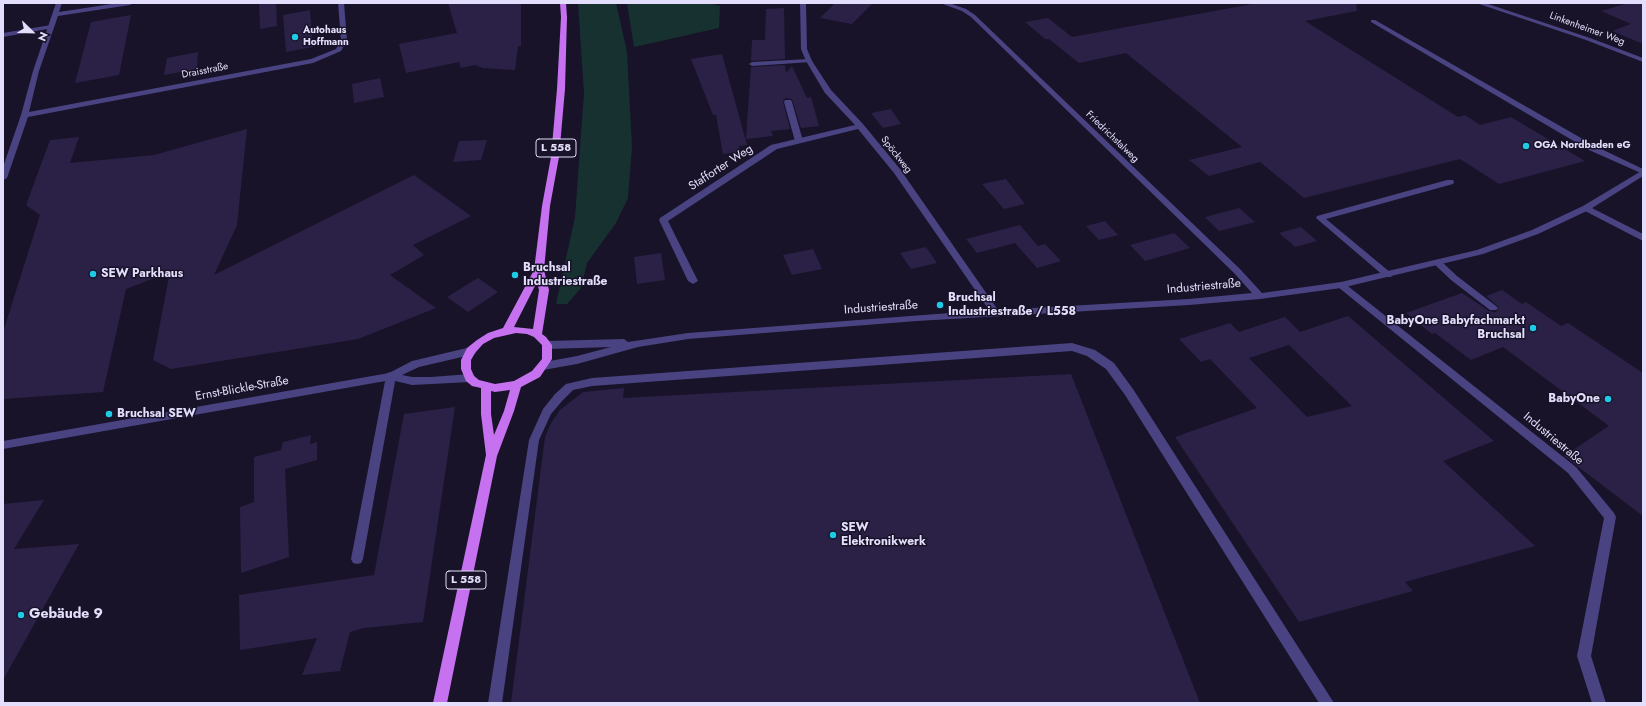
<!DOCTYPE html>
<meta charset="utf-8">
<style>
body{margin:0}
#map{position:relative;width:1646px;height:706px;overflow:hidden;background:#181328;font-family:Jost,sans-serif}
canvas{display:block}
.frame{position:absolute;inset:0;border:4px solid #e3defb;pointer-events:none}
.north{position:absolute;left:12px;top:12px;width:40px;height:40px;-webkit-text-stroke:3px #181328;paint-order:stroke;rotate:113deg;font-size:11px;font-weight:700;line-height:16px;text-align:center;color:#e3defb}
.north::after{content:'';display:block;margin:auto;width:14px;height:18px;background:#e3defb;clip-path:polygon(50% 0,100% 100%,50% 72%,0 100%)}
</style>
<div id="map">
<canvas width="1646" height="706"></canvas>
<div class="frame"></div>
<div class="north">N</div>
</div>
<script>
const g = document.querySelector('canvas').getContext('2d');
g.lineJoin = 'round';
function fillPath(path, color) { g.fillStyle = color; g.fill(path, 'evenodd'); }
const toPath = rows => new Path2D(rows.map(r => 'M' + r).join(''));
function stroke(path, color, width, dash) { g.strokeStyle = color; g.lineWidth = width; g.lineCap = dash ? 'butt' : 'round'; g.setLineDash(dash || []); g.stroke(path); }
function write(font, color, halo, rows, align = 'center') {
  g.font = font + ' Jost,sans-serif'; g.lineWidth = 3; g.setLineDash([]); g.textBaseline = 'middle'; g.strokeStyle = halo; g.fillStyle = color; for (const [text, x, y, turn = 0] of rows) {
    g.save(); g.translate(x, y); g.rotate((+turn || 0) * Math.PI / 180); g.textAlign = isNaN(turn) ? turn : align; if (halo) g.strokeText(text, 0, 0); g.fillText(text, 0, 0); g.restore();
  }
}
fillPath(toPath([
 [578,3,616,3,627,52,632,147,628,198,616,223,587,263,581,288,567,304,556,304,575,217,584,93],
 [627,3,709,3,720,6,719,28,634,47]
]), '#173131');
fillPath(toPath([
 [259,3,276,3,277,26,260,29],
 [448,3,521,3,521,46,518,46,515,70,483,68,475,65,461,68,459,62,406,73,399,44,457,33],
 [835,3,873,3,852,24,820,18],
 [1258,3,1356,3,1357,11,1305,21,1458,117,1465,115,1480,125,1511,117,1585,161,1499,184,1460,159,1304,198,1260,162,1209,176,1189,160,1242,147,1126,53,1079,63,1049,39,1045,39,1025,22,1048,18,1072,37],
 [1628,3,1643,3,1643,44,1612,31,1631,24,1601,11],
 [784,8,785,59,751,61,752,40,765,40,766,9],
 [310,10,313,47,286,52,283,15],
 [131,15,119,75,75,83,91,22],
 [198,52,197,69,164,75,167,58],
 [722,54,747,145,739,146,740,152,723,154,716,115,713,115,691,59],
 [785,65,786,73,792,66,807,98,811,97,819,126,801,128,792,99,785,98,783,102,790,129,771,131,773,136,746,139,751,67],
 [380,78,384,97,354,103,352,84],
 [891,109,901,124,883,128,871,113],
 [247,129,237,225,214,275,414,175,471,216,413,245,424,255,390,275,436,308,358,339,171,369,153,360,170,272,126,289,103,392,3,399,3,332,40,215,26,205,50,140,79,137,70,163,154,155],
 [487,140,481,160,453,162,459,141],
 [1006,179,1025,204,1004,209,982,184],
 [1239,208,1255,222,1219,231,1205,217],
 [1105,221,1118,235,1099,240,1086,226],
 [1020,225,1038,246,1045,244,1061,261,1037,268,1015,243,977,253,966,239],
 [1301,227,1317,241,1295,247,1279,233],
 [1174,233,1190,248,1145,261,1130,245],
 [926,247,937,263,911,269,900,253],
 [813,249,822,269,792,275,783,255],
 [661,253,665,280,637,284,634,257],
 [478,278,498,292,468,312,447,297],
 [1502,290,1522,304,1526,302,1561,326,1568,323,1643,373,1643,516,1564,456,1609,426,1503,347,1471,360,1435,333,1432,334,1406,313,1462,293,1489,311,1496,312,1499,307,1486,296],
 [1348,316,1494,441,1443,461,1535,546,1405,582,1413,591,1299,622,1175,437,1257,408,1210,359,1201,362,1179,339,1230,323,1239,332,1285,317,1300,332],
 [1289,345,1352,406,1307,417,1249,358],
 [1071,374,1200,703,511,703,545,437,551,423,560,410,583,392,624,388,623,398],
 [455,407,423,622,364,628,350,632,340,671,302,675,317,638,240,650,239,595,374,575,404,414],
 [311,435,310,444,317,442,317,460,285,469,289,557,241,573,240,507,254,502,254,457,281,450,283,442],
 [44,500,14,549,79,544,3,680,3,504]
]), '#2b2147');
fillPath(toPath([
 [1371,20,1375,20,1595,146,1643,169,1643,174,1589,150,1371,22,1371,20],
 [51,25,53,26,53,28,3,37,3,33,51,25],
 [809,59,811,60,811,62,752,66,749,64,752,62,809,59],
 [785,100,791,100,792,102,803,141,802,143,796,143,795,141,784,102,785,100],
 [1447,180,1453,180,1454,182,1453,184,1326,219,1391,273,1393,275,1391,277,1385,277,1316,218,1317,216,1447,180],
 [1586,205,1643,234,1643,241,1583,210,1582,208,1586,205],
 [1438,260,1441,261,1457,276,1496,306,1498,308,1496,310,1490,310,1451,280,1433,263,1438,260],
 [1341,282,1344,283,1576,467,1614,513,1616,517,1591,656,1606,703,1592,703,1577,656,1604,518,1568,473,1338,287,1336,285,1341,282],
 [1072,343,1095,350,1114,363,1133,389,1334,703,1319,703,1125,395,1106,369,1087,356,1072,351,592,386,573,390,563,400,551,414,539,440,502,703,488,703,529,440,543,409,555,394,566,384,592,378,1072,343],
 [391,372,395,373,396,376,363,559,361,563,357,564,353,563,351,559,386,376,387,373,391,372]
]), '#494382');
fillPath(toPath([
 [56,3,62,3,59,12,118,3,133,3,130,5,58,16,39,71,29,112,311,59,336,49,341,40,338,3,344,3,347,40,341,51,313,63,28,117,7,178,3,180,3,167,21,115,33,71,56,3],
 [800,3,806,3,807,49,812,61,831,90,863,124,900,169,998,310,1189,299,1252,293,1234,273,971,17,962,11,940,3,949,3,966,9,975,15,1240,269,1262,293,1341,282,1477,250,1532,230,1583,206,1643,170,1643,176,1589,210,1538,234,1483,254,1341,288,1260,299,1189,305,917,321,688,339,638,347,577,364,543,370,539,369,538,366,539,363,577,356,611,347,547,349,542,345,547,341,624,339,628,342,688,333,989,310,894,173,858,129,777,149,668,221,698,281,693,284,688,281,659,220,660,218,771,145,855,125,825,93,806,61,801,49,800,3],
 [1476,3,1485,3,1590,38,1643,58,1643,62,1586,40,1476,3],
 [471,347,475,348,476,351,475,354,419,367,402,375,412,377,431,377,470,374,474,375,475,378,474,381,470,382,412,385,391,380,3,449,3,441,389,373,412,361,471,347]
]), '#494382');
fillPath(toPath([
 [560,3,566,3,567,17,565,89,559,157,550,206,544,270,549,290,542,334,546,337,552,345,552,359,540,377,521,387,514,411,497,456,447,703,433,703,486,455,481,414,481,388,472,386,466,381,461,369,461,360,467,348,477,340,488,333,503,328,534,270,542,206,551,157,557,89,561,17,560,3],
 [537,282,539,290,533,329,514,327,537,282],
 [516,333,527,334,534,337,542,345,542,359,532,371,514,381,495,384,479,380,474,376,471,369,471,360,475,353,483,344,494,338,516,333],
 [510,390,504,411,494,435,491,414,491,391,495,392,510,390]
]), '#c671f0');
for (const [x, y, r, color] of [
 [295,37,4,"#1fcae7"],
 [1526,146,4,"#1fcae7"],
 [93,274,4,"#1fcae7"],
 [515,275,4,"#1fcae7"],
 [940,305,4,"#1fcae7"],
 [1533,328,4,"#1fcae7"],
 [1608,399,4,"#1fcae7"],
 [109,414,4,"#1fcae7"],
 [833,535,4,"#1fcae7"],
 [21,615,4,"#1fcae7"]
]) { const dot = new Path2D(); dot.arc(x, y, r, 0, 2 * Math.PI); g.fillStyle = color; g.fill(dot); stroke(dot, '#181328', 1.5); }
write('10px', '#e3defb', '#181328', [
 ["Linkenheimer Weg",1587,29,20],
 ["Draisstraße",205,71,-11],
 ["Friedrichstalweg",1112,137,44],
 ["Spöckweg",896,155,52]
]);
write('bold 10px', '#e3defb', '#181328', [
 ["Autohaus",303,31],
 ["Hoffmann",303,43],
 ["OGA Nordbaden eG",1534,146]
], 'left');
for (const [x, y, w] of [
 [556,148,40],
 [466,580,40]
]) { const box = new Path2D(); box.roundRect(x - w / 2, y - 9, w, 18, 3); g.fillStyle = '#181328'; g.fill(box); stroke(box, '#e3defb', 1); }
write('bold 11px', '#e3defb', null, [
 ["L 558",556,148],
 ["L 558",466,580]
]);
write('12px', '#e3defb', '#181328', [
 ["Stafforter Weg",721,168,-33],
 ["Industriestraße",1204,287,-5],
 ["Industriestraße",881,308,-4],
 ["Ernst-Blickle-Straße",242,389,-10],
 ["Industriestraße",1553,439,40]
]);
write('bold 12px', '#e3defb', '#181328', [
 ["Bruchsal",523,268],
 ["Industriestraße",523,282],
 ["SEW Parkhaus",101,274],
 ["Bruchsal",948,298],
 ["Industriestraße / L558",948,312],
 ["BabyOne Babyfachmarkt",1525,321,"right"],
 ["Bruchsal",1525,335,"right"],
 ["BabyOne",1600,399,"right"],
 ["Bruchsal SEW",117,414],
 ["SEW",841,528],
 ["Elektronikwerk",841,542]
], 'left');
write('bold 14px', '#e3defb', '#181328', [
 ["Gebäude 9",29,615]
], 'left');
</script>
